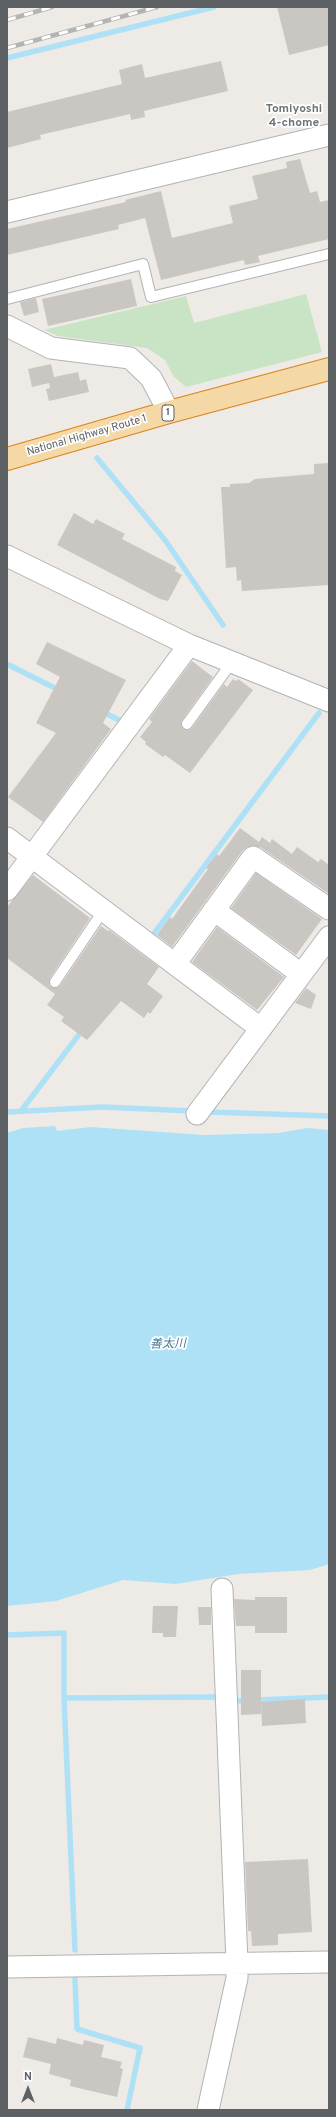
<!DOCTYPE html>
<meta charset="utf-8">
<style>
body{margin:0}
#map{position:relative;width:336px;height:2117px;overflow:hidden;background:#eeebe6;font-family:Overpass,sans-serif}
canvas{display:block}
.frame{position:absolute;inset:0;border:8px solid #5d6164;pointer-events:none}
.north{position:absolute;left:8px;top:2069px;width:40px;height:40px;-webkit-text-stroke:3px #fff;paint-order:stroke;rotate:0deg;font-size:11px;font-weight:700;line-height:16px;text-align:center;color:#5d6164}
.north::after{content:'';display:block;margin:auto;width:14px;height:18px;background:#5d6164;clip-path:polygon(50% 0,100% 100%,50% 72%,0 100%)}
</style>
<div id="map">
<canvas width="336" height="2117"></canvas>
<div class="frame"></div>
<div class="north">N</div>
</div>
<script>
const g = document.querySelector('canvas').getContext('2d');
g.lineJoin = 'round';
function fillPath(path, color) { g.fillStyle = color; g.fill(path, 'evenodd'); }
const toPath = rows => new Path2D(rows.map(r => 'M' + r).join(''));
function stroke(path, color, width, dash) { g.strokeStyle = color; g.lineWidth = width; g.lineCap = dash ? 'butt' : 'round'; g.setLineDash(dash || []); g.stroke(path); }
function write(font, color, halo, rows, align = 'center') {
  g.font = font + ' Overpass,"Noto Sans JP",sans-serif'; g.lineWidth = 3.5; g.setLineDash([]); g.textBaseline = 'middle'; g.strokeStyle = halo; g.fillStyle = color; for (const [text, x, y, turn = 0] of rows) {
    g.save(); g.translate(x, y); g.rotate((+turn || 0) * Math.PI / 180); g.textAlign = isNaN(turn) ? turn : align; if (halo) g.strokeText(text, 0, 0); g.fillText(text, 0, 0); g.restore();
  }
}
fillPath(toPath([
 [306,294,322,352,186,387,174,377,165,360,147,348,58,336,44,330,186,296,194,323]
]), '#c9e3c5');
fillPath(toPath([
 [55,1126,57,1131,91,1127,204,1135,279,1133,307,1128,329,1130,329,1564,310,1570,238,1574,176,1584,123,1580,56,1601,7,1606,7,1133,23,1128]
]), '#aee1f6');
stroke(toPath([
 [7,58,214,7],
 [97,458,165,540,223,625],
 [9,665,61,691],
 [101,711,121,721],
 [150,939,319,713],
 [21,1111,84,1028],
 [8,1112,103,1107,192,1111],
 [209,1112,329,1116],
 [7,1635,64,1633,64,1698,217,1697],
 [64,1698,75,1950],
 [234,1701,329,1697],
 [75,1979,77,2029,140,2048,127,2110]
]), '#aee1f6', 5.5);
fillPath(toPath([
 [277,7,329,7,329,45,289,55],
 [221,61,228,91,144,111,145,117,131,120,130,114,40,135,41,139,7,148,7,112,122,84,119,70,142,64,145,78],
 [300,159,310,193,317,191,320,202,329,200,329,239,258,256,260,262,245,265,244,260,161,280,145,218,118,225,119,229,7,255,7,229,126,202,125,200,161,191,172,238,233,223,229,206,258,199,252,176,287,168,286,162],
 [131,279,137,306,48,326,42,299],
 [36,298,39,312,24,316,20,302],
 [51,364,54,377,78,372,80,381,86,379,89,392,49,401,46,389,50,388,49,383,32,387,28,369],
 [329,463,329,585,242,591,241,580,237,581,236,567,226,568,221,487,230,487,230,484,249,483,255,479,314,474,314,464],
 [74,513,93,524,96,519,125,534,122,539,176,567,175,571,182,575,168,601,160,599,57,545],
 [47,642,126,680,103,723,111,729,43,822,8,797,56,733,36,723,60,677,36,664],
 [192,661,213,677,182,720,181,726,184,729,189,730,192,728,224,684,227,687,233,679,236,681,238,679,253,690,190,773,165,755,163,757,145,744,146,742,140,737,152,722,149,719],
 [240,828,259,842,262,837,270,843,272,839,292,854,297,847,318,862,321,859,329,865,329,894,260,847,248,846,243,850,172,947,157,935,170,917,172,919,208,869,206,868,217,854,219,856],
 [256,873,322,919,296,955,231,908],
 [33,875,90,918,50,978,49,985,54,988,60,986,101,926,108,931,109,930,159,967,147,984,163,996,150,1014,148,1012,144,1018,121,1001,87,1040,61,1021,64,1017,47,1005,55,994,7,958,7,907],
 [217,927,284,977,257,1010,192,962],
 [306,988,316,995,311,1009,295,1003],
 [255,1597,287,1597,287,1633,255,1633,255,1626,236,1626,234,1599,255,1600],
 [153,1606,178,1606,176,1637,163,1637,163,1633,152,1633],
 [198,1607,211,1607,211,1625,199,1625],
 [241,1670,261,1670,261,1702,305,1699,306,1723,262,1726,261,1703,261,1714,241,1715],
 [308,1859,312,1932,278,1934,278,1945,252,1946,251,1931,248,1931,245,1862],
 [28,2037,56,2044,57,2038,83,2045,84,2040,104,2045,101,2057,122,2062,120,2068,123,2069,117,2097,70,2086,71,2080,49,2074,51,2064,23,2057]
]), '#cac6c2');
const service = toPath([
 [7,299,143,264,151,297,329,254],
 [187,724,232,662],
 [55,982,103,911]
]);
const minor = toPath([
 [7,212,329,135],
 [7,326,51,348,130,358,151,378,169,412],
 [7,556,189,645,329,701],
 [7,838,260,1028],
 [7,890,189,645],
 [214,910,301,974],
 [175,964,253,857,329,909],
 [197,1114,329,937],
 [7,1967,329,1962],
 [208,2110,237,1978,237,1963,222,1589]
]);
const trunk = toPath([
 [7,459,169,412,329,369]
]);
stroke(service, '#b1b3b6', 12);
stroke(minor, '#b1b3b6', 23);
stroke(trunk, '#da831a', 24);
stroke(service, '#fff', 10);
stroke(minor, '#fff', 21);
stroke(trunk, '#f4d8a6', 22);
const rail = toPath([
 [7,20,52,7],
 [7,48,157,7]
]);
stroke(rail, '#b3b4b4', 4.5);
stroke(rail, '#fff', 3, [9]);
for (const [x, y, w] of [
 [168,413,12]
]) { const box = new Path2D(); box.roundRect(x - w / 2, y - 8, w, 16, 3); g.fillStyle = '#fff'; g.fill(box); stroke(box, '#5d6164', 1); }
write('bold 10px', '#5d6164', null, [
 ["1",168,413]
]);
write('11px', '#5d6164', '#fff', [
 ["National Highway Route 1",87,436,-16]
]);
write('bold 12px', '#6e7376', '#fff', [
 ["Tomiyoshi",294,110],
 ["4-chome",294,124]
]);
write('italic 12px', '#467896', '#fff', [
 ["善太川",168,1345,-1]
]);
</script>
